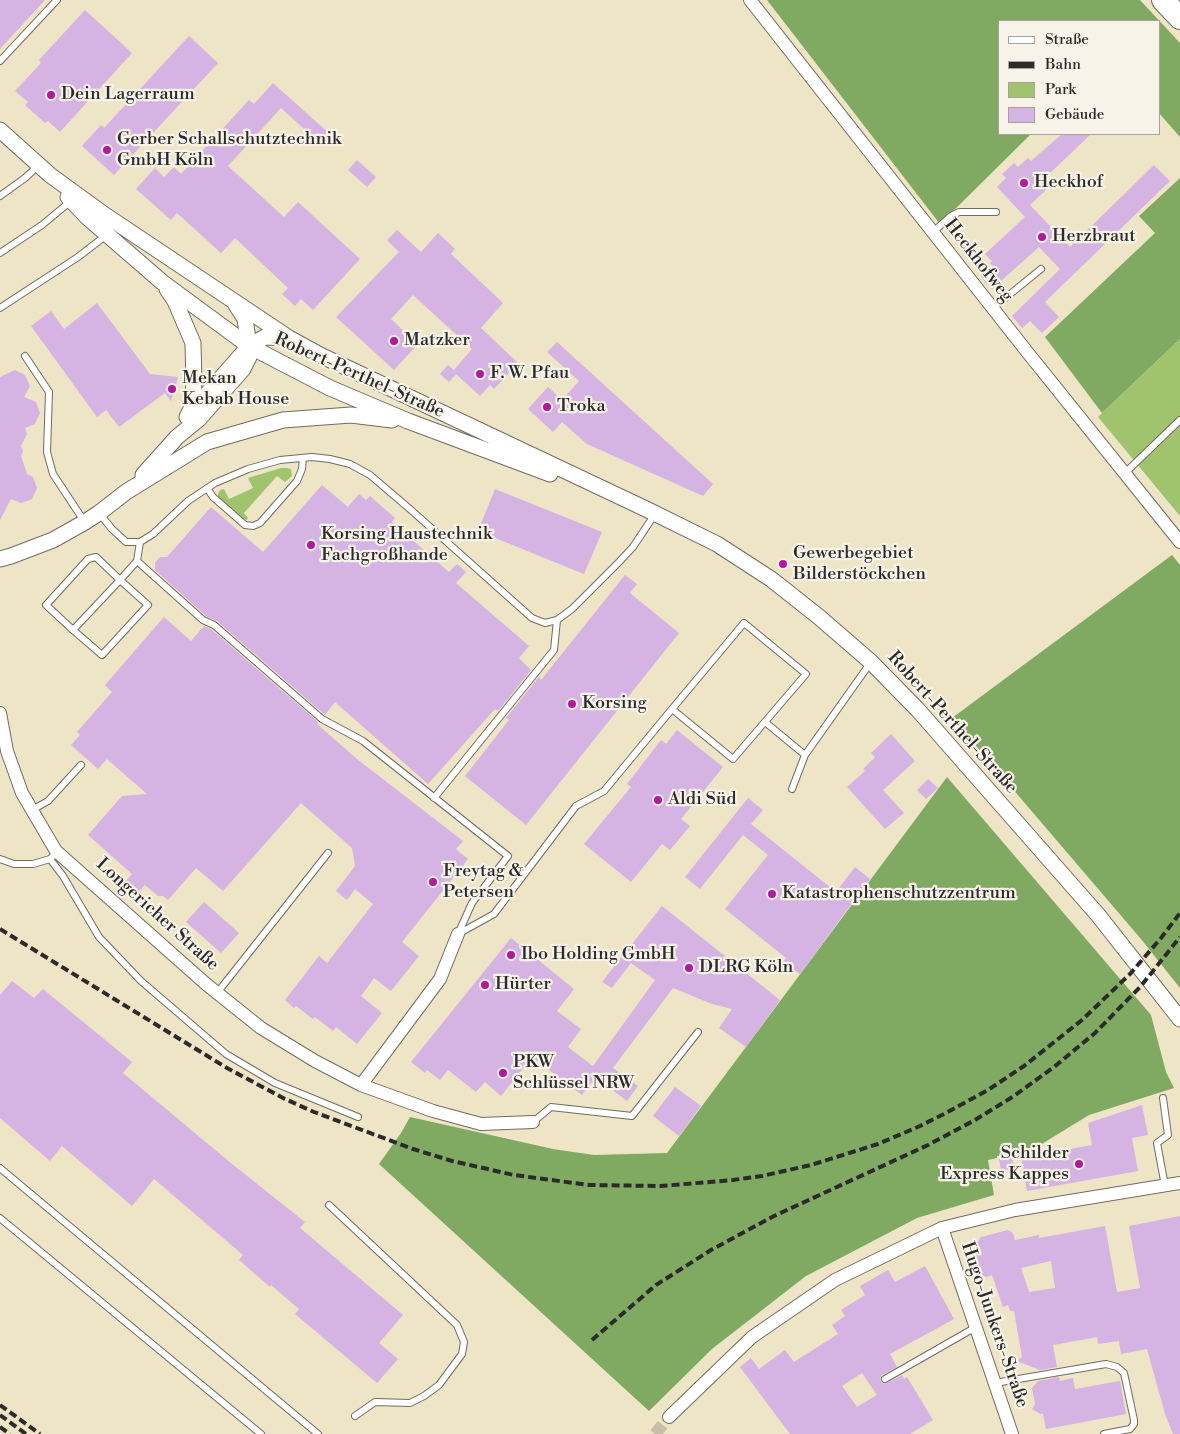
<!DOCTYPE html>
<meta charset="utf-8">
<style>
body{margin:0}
#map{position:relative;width:1180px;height:1434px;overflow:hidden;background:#eee4c6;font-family:"Libre Bodoni",serif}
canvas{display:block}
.legend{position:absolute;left:998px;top:20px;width:162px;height:115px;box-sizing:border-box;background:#f7f3e8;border:1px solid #a5a39c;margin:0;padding:6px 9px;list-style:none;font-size:15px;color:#2b2b2b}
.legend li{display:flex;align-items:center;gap:10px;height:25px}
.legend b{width:25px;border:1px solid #a5a39c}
</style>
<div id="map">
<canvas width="1180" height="1434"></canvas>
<ul class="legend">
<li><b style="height:6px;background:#fff"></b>Straße</li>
<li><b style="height:6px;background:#2b2b2b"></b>Bahn</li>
<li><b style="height:14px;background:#a0c46e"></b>Park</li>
<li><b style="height:14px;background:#d5b3e3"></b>Gebäude</li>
</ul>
</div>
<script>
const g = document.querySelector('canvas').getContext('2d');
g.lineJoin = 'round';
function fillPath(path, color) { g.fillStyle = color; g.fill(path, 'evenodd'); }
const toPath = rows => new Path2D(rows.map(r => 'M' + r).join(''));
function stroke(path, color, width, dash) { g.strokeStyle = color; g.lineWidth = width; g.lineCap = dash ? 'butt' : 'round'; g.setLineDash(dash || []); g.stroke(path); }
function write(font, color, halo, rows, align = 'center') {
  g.font = font + ' "Libre Bodoni",serif'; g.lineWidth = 4.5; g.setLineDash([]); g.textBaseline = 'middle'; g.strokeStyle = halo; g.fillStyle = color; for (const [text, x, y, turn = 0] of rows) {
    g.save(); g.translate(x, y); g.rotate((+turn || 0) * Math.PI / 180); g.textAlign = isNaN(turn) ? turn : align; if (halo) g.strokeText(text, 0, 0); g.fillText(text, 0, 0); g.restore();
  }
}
fillPath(toPath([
 [1180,339,1180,516,1098,417],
 [281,468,287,468,291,469,292,476,285,482,277,476,244,513,248,518,247,520,243,519,218,498,218,494,220,490,224,489,229,499,253,488,248,478]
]), '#a0c46e');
fillPath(toPath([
 [767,0,1140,0,1180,43,1180,137,1159,113,1159,21,999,21,999,134,1031,134,940,224],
 [1180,178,1180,339,1102,413,1045,337,1155,233,1139,216],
 [1172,555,1180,565,1180,988,1141,939,952,718],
 [947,777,1151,1015,1166,1072,1174,1088,1089,1115,1032,1150,997,1156,997,1158,988,1160,994,1195,917,1218,806,1276,712,1349,649,1411,379,1164,401,1133,410,1117,553,1149,594,1155,667,1153]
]), '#80aa61');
fillPath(toPath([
 [0,0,45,0,0,49],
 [85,10,132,53,60,132,48,121,45,123,25,105,28,102,15,91,41,63,39,60],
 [189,36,218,63,114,175,82,146,101,125,104,128],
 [273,83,332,136,323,146,281,108,228,166,284,217,298,202,360,259,313,310,301,299,295,306,282,294,288,288,235,238,221,253,177,213,171,220,136,189,155,168,164,177,174,167,181,174,249,100,254,104],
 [1062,134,1091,134,1046,177,1049,181,1044,186,1047,189,1030,205,1070,247,1154,165,1170,181,1045,302,1059,317,1042,333,1030,321,1022,328,1012,316,1060,269,1039,247,992,289,981,277,993,266,990,263,992,261,985,254,1025,217,997,187,1006,178,1002,174,1014,163,1018,167,1028,158,1031,161],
 [357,160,376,177,367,187,348,170],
 [397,230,421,252,438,233,455,249,451,254,503,303,481,328,518,363,494,389,490,385,480,396,456,374,449,382,440,374,448,365,454,370,472,349,413,295,391,319,418,344,394,370,336,317,399,252,387,240],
 [97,303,150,374,178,377,171,401,165,393,119,427,106,410,97,417,31,326,51,311,64,329],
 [557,342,713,484,703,496,587,444,562,422,553,432,528,409,548,387,562,400,579,381,547,352],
 [15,370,25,375,30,386,24,397,36,402,40,413,35,424,25,428,27,434,21,446,23,451,21,456,27,474,33,477,37,488,32,499,21,503,11,499,0,520,0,377],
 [322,485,348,507,359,494,366,500,370,496,395,518,392,522,449,572,457,564,466,572,456,583,529,646,519,658,531,670,498,711,495,709,428,784,335,702,325,715,217,621,206,616,155,570,155,563,160,557,167,557,211,507,263,552],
 [495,489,602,532,584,574,478,531],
 [625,575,637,584,630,593,679,633,526,825,465,776,509,720,506,718,539,677,541,680],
 [164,617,191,641,204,626,211,629,318,722,317,724,357,759,463,841,456,849,468,859,402,942,419,956,391,991,374,978,361,996,382,1013,357,1044,336,1027,333,1031,315,1017,313,1019,296,1006,294,1008,285,1000,319,956,327,963,373,904,355,889,347,900,336,891,355,866,352,848,301,803,223,891,196,868,168,900,163,896,158,896,145,885,135,896,122,885,132,874,88,835,122,796,147,794,107,759,98,769,71,745,80,735,77,732,112,692,105,685],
 [677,730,723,767,681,819,690,826,670,850,662,844,631,882,584,844,631,787,627,784,661,740,666,744],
 [891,734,915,761,883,790,904,813,885,829,847,787,865,771,863,769,875,757,871,753],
 [928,779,938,788,926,799,917,790],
 [748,798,763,810,751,824,836,892,855,867,870,879,800,974,783,962,786,958,725,909,768,855,743,835,700,889,685,877],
 [204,902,239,933,221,953,186,922],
 [662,906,780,1000,746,1047,719,1028,732,1009,712,1004,673,988,613,1068,638,1086,627,1101,603,1083,599,1087,592,1082,582,1095,532,1057,501,1096,485,1082,476,1092,448,1070,440,1080,427,1070,425,1073,411,1062,511,938,574,989,557,1011,581,1029,568,1047,593,1066,655,980,631,963,612,988,602,982],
 [12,981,34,998,43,989,132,1062,123,1073,232,1164,305,1222,300,1228,403,1315,379,1343,398,1359,377,1383,295,1314,299,1309,271,1285,270,1287,239,1260,243,1255,154,1179,132,1206,62,1146,50,1161,0,1118,0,995],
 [675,1087,701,1106,679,1136,653,1116],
 [1142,1105,1148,1135,1132,1138,1138,1171,1027,1191,1021,1158,1092,1145,1088,1123],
 [1012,1156,1014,1168,1001,1171,999,1159],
 [1180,1216,1180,1434,1173,1434,1165,1414,1147,1349,1121,1354,1119,1341,1098,1344,1097,1337,1053,1345,1057,1367,1040,1370,1017,1361,1022,1357,1014,1311,1010,1311,1008,1305,1003,1307,992,1275,986,1277,981,1275,972,1250,981,1237,1008,1230,1013,1233,1015,1240,1039,1235,1039,1238,1105,1226,1117,1292,1140,1288,1129,1226],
 [1051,1261,1055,1288,1029,1292,1021,1268],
 [925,1266,954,1319,890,1354,897,1367,882,1375,880,1379,882,1383,885,1384,902,1375,904,1379,907,1377,933,1420,910,1434,790,1434,740,1367,751,1358,759,1369,785,1350,794,1362,838,1334,832,1325,845,1316,841,1310,865,1295,860,1286,888,1270,895,1282],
 [862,1373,877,1395,857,1407,842,1386],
 [1059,1377,1060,1381,1073,1378,1075,1389,1120,1381,1126,1414,1046,1429,1043,1414,1040,1414,1032,1409,1035,1404,1032,1388,1038,1381]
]), '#d5b3e3');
stroke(toPath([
 [655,1434,669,1417]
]), '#c7bfa7', 12, [12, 6]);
const service = toPath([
 [0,61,57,0],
 [0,196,25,178,38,166],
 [933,232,951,216,959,212,996,212],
 [0,253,42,225,71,201],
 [0,308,78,257,108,234],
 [993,308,1041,269],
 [25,356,49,392,47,452,53,474,84,521],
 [1125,473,1180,420],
 [207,488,213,497,245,525,253,526,260,523,297,481,302,469,303,458],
 [99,513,112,529,126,542,140,542,153,534,188,501,215,483,248,469,280,460,312,457,330,459,350,464,370,475,411,510,532,618,545,623,557,620,572,609,619,562,633,547,655,514],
 [137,561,203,620,214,625,322,719,363,741,508,856,472,903,458,934],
 [73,630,102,655,148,605,120,580,96,557,88,559,46,605,73,630,120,580,137,561,140,542],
 [765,722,805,755],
 [792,789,805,755,871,662],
 [434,798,554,650,557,620],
 [32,810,48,801,81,765],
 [0,859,14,864,33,864,50,859,53,856],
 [50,859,63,876,99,937,141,981,226,1054,275,1083,358,1117],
 [458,934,494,914,576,806,604,791,672,709,744,623,806,674,733,759,672,709],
 [217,993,328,853],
 [1163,1098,1168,1135,1157,1143,1165,1186],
 [533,1122,551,1107,632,1116,698,1032],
 [0,1168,318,1434],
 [329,1205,457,1325,464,1342,462,1354,439,1385,424,1396,410,1403,375,1402,355,1416],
 [0,1218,261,1434],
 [885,1379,976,1327],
 [995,1383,1106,1364,1117,1367,1124,1373,1134,1420,1134,1424,1130,1429,1104,1434]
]);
const minor = toPath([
 [750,0,1028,353,1180,542],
 [0,713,7,751,22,793,56,851,206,984,261,1028,315,1061,361,1085,433,1111,481,1124,533,1122],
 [361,1085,440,979,458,934],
 [942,1228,1012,1434],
 [669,1417,752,1337,835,1280,942,1228,1015,1210,1180,1183]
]);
const tertiary = toPath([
 [0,130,50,175,105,215,289,338,320,355,646,509,717,544,771,579,819,617,871,662,918,710,1098,915,1180,1019],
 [68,197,87,217,162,282,249,346,330,388,408,421,550,474],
 [167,289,175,301,193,343,194,383,192,407,187,417],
 [199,403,249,346,265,337,287,338],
 [143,475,177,437,199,419,243,369,250,355,249,346,245,319,236,305],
 [0,559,11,556,53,540,85,522,99,513,126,492,207,442,283,420,351,415,392,420]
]);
const motorway = toPath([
 [1163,0,1180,18]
]);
stroke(service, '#6f6c61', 8);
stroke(minor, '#6f6c61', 14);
stroke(tertiary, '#6f6c61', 17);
stroke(motorway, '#6f6c61', 24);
stroke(service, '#fff', 6);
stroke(minor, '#fff', 12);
stroke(tertiary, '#fff', 15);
stroke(motorway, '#fff', 22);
stroke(toPath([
 [0,929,227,1068,285,1099,314,1112,413,1149,452,1161,514,1175,589,1185,661,1186,733,1180,762,1176,811,1165,878,1144,920,1126,946,1113,988,1090,1024,1066,1082,1020,1130,974,1161,938,1180,913],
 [592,1340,656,1285,711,1250,774,1216,928,1145,975,1120,1014,1096,1054,1067,1095,1033,1141,986,1180,937],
 [0,1405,40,1434],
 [0,1415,26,1434],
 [0,1427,10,1434]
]), '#2b2b2b', 4, [8, 4]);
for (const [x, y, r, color] of [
 [51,95,5,"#b5179e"],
 [107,150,5,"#b5179e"],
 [1024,183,5,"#b5179e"],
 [1042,237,5,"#b5179e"],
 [394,341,5,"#b5179e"],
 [480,374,5,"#b5179e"],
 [172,389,5,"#b5179e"],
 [547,407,5,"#b5179e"],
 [311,545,5,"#b5179e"],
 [783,564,5,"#b5179e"],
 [572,704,5,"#b5179e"],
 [658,800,5,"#b5179e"],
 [433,882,5,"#b5179e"],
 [772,894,5,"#b5179e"],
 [511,955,5,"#b5179e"],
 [689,968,5,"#b5179e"],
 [485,985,5,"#b5179e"],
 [503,1073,5,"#b5179e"],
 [1079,1164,5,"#b5179e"]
]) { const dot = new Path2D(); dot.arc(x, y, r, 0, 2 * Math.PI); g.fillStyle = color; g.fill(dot); stroke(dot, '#f7f3e8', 2); }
write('18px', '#2b2b2b', '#f7f3e8', [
 ["Dein Lagerraum",61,95],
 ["Gerber Schallschutztechnik",117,140],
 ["GmbH Köln",117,161],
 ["Heckhof",1034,183],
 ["Herzbraut",1052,237],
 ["Matzker",404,341],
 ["F. W. Pfau",490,374],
 ["Mekan",182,379],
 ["Kebab House",182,400],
 ["Troka",557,407],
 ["Korsing Haustechnik",321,535],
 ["Fachgroßhande",321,556],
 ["Gewerbegebiet",793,554],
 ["Bilderstöckchen",793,575],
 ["Korsing",582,704],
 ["Aldi Süd",668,800],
 ["Freytag &",443,872],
 ["Petersen",443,893],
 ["Katastrophenschutzzentrum",782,894],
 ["Ibo Holding GmbH",521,955],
 ["DLRG Köln",699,968],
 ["Hürter",495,985],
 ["PKW",513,1063],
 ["Schlüssel NRW",513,1084],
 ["Schilder",1069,1154,"right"],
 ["Express Kappes",1069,1175,"right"]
], 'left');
write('18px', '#2b2b2b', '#f7f3e8', [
 ["Heckhofweg",978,261,52],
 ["Robert-Perthel-Straße",359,376,24],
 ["Robert-Perthel-Straße",952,723,48],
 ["Longericher Straße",157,915,42],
 ["Hugo-Junkers-Straße",994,1325,71]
]);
</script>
